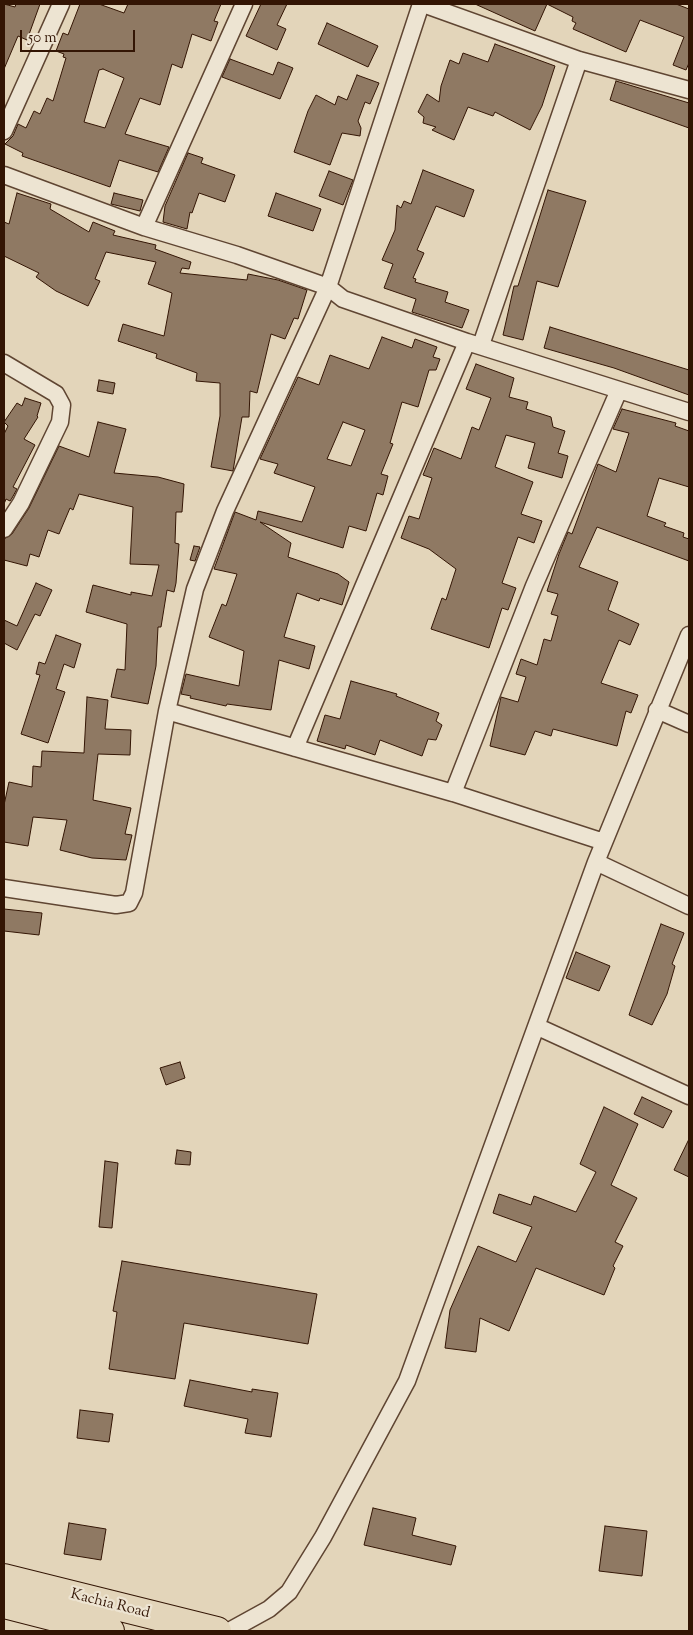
<!DOCTYPE html>
<style>
body{margin:0}
#map{position:relative;width:693px;height:1635px;overflow:hidden;background:#e3d5ba;font-family:"Sorts Mill Goudy",serif}
canvas{display:block}
.frame{position:absolute;inset:0;border:5px solid #331504;pointer-events:none}
.scale{position:absolute;left:20px;top:30px;width:115px;height:22px;box-sizing:border-box;border:2px solid #331504;border-top:0;padding-left:6px;font-size:15px;line-height:18px;white-space:nowrap;color:#331504;-webkit-text-stroke:4px #ede4d2;paint-order:stroke}
</style>
<div id="map">
<canvas width="693" height="1635"></canvas>
<div class="frame"></div>
<div class="scale">50 m</div>
</div>
<script>
const g = document.querySelector('canvas').getContext('2d');
g.lineJoin = 'round';
function fillPath(path, color) { g.fillStyle = color; g.fill(path, 'evenodd'); }
const toPath = rows => new Path2D(rows.map(r => 'M' + r).join(''));
function stroke(path, color, width, dash) { g.strokeStyle = color; g.lineWidth = width; g.lineCap = dash ? 'butt' : 'round'; g.setLineDash(dash || []); g.stroke(path); }
function write(font, color, halo, rows, align = 'center') {
  g.font = font + ' "Sorts Mill Goudy",serif'; g.lineWidth = 4.5; g.setLineDash([]); g.textBaseline = 'middle'; g.strokeStyle = halo; g.fillStyle = color; for (const [text, x, y, turn = 0] of rows) {
    g.save(); g.translate(x, y); g.rotate((+turn || 0) * Math.PI / 180); g.textAlign = isNaN(turn) ? turn : align; if (halo) g.strokeText(text, 0, 0); g.fillText(text, 0, 0); g.restore();
  }
}
const building = toPath([
 [4,4,15,7,16,4,40,4,27,40,18,36,4,69,4,4],
 [80,4,99,4,124,13,128,4,221,4,214,21,218,22,211,41,192,34,182,68,172,64,160,105,140,98,125,134,169,147,158,172,119,160,110,187,22,156,23,153,5,144,13,136,18,124,26,128,34,111,40,114,47,98,53,101,66,58,63,57,64,54,56,51,63,33,68,35,80,4],
 [103,69,124,78,105,128,84,122,99,70,103,69],
 [261,4,287,4,277,25,286,29,277,50,246,36,261,4],
 [475,4,676,4,689,9,689,63,686,70,673,65,684,37,640,20,626,52,573,29,576,23,572,21,573,17,547,4,535,31,475,4],
 [327,23,378,46,368,67,318,44,327,23],
 [495,44,555,66,542,106,530,130,495,112,493,116,468,107,454,140,432,130,436,127,423,123,424,117,418,112,427,94,439,102,441,86,450,60,459,64,463,53,488,62,495,44],
 [230,59,273,75,278,62,293,68,280,99,222,77,230,59],
 [357,75,379,83,370,104,365,102,358,121,361,128,360,136,342,133,330,165,294,152,308,111,316,95,335,105,338,96,347,100,357,75],
 [616,81,689,103,689,128,610,100,616,81],
 [188,153,203,158,201,163,235,175,225,202,199,193,192,213,190,212,187,229,163,222,165,206,188,153],
 [423,170,474,190,464,217,436,206,417,250,424,253,413,278,416,279,415,282,448,292,445,302,469,310,462,328,412,312,416,299,384,288,393,264,382,260,395,230,397,205,401,208,404,201,411,204,423,170],
 [329,171,353,180,343,205,319,196,329,171],
 [548,190,586,201,558,287,537,281,523,340,503,335,514,286,518,286,548,190],
 [17,193,51,204,50,209,89,232,93,222,115,231,113,235,156,245,155,249,191,262,189,269,182,268,180,273,247,280,248,274,278,280,307,290,298,319,294,318,285,339,271,334,257,393,250,391,249,417,242,417,233,471,211,467,220,416,220,383,196,381,197,373,156,358,157,354,118,341,123,324,164,336,172,293,148,284,156,262,106,252,95,279,100,281,88,306,56,291,36,277,39,273,4,256,4,222,9,224,17,193],
 [114,193,143,200,140,211,111,204,114,193],
 [276,193,321,209,313,231,268,216,276,193],
 [550,327,689,370,689,395,614,368,544,348,550,327],
 [382,337,412,348,415,339,437,347,433,357,440,359,436,370,429,370,418,407,402,402,390,443,393,444,381,474,388,476,383,495,377,493,366,531,349,526,343,548,260,522,291,543,288,557,338,574,349,582,342,605,320,598,319,601,297,593,284,637,315,646,309,669,279,660,271,710,227,704,226,706,190,698,191,696,181,694,186,674,239,686,244,651,209,637,222,604,226,606,237,574,214,569,235,512,256,520,258,511,302,522,315,487,274,473,278,464,260,459,298,377,319,385,330,355,369,369,382,337],
 [343,422,365,430,351,466,327,459,343,422],
 [476,364,514,378,509,397,528,402,526,409,551,417,553,427,565,431,558,453,568,456,562,478,528,468,535,443,506,435,495,467,533,482,521,514,542,521,534,543,518,537,502,583,516,588,508,610,502,608,489,648,431,629,442,598,446,600,456,569,429,549,401,538,409,516,419,519,432,478,423,475,434,448,461,459,472,427,479,430,491,398,466,389,476,364],
 [99,380,115,383,113,394,97,391,99,380],
 [25,398,41,403,37,416,38,417,24,439,35,445,13,487,17,489,12,498,10,501,6,499,4,504,4,434,8,426,4,422,17,403,22,406,25,398],
 [622,409,676,423,675,426,689,431,689,487,659,478,647,516,666,523,664,526,684,533,683,537,689,539,689,561,597,527,579,567,618,582,608,610,639,624,630,645,619,640,601,683,638,695,631,713,626,711,617,746,553,729,551,736,535,731,525,755,490,746,501,697,518,702,526,677,516,674,521,659,537,665,544,639,551,641,558,616,551,614,558,594,547,591,559,554,568,532,572,534,598,464,616,472,629,433,613,429,622,409],
 [98,422,126,429,114,473,158,477,184,484,182,512,176,512,175,543,179,544,176,583,174,592,167,590,161,627,158,627,156,666,148,704,111,697,117,669,125,670,127,624,86,612,93,585,131,595,131,592,152,596,159,565,130,564,133,507,79,494,73,510,70,508,59,534,48,530,39,557,30,554,27,566,4,560,4,539,12,534,29,508,59,446,89,457,98,422],
 [194,546,200,547,195,561,190,560,194,546],
 [36,583,52,590,40,616,35,614,17,650,4,643,4,620,17,626,36,583],
 [56,635,81,644,74,668,64,664,56,689,65,692,48,743,21,734,40,675,36,674,39,662,45,664,56,635],
 [351,681,397,694,396,696,439,713,436,721,442,725,436,740,428,739,422,756,380,740,375,755,346,745,345,749,317,741,325,715,340,719,351,681],
 [87,697,108,700,105,729,131,730,130,755,98,754,93,800,131,808,125,834,132,835,126,860,92,858,60,850,67,820,33,817,28,846,4,842,4,805,9,782,32,787,33,766,41,767,42,751,84,753,87,697],
 [4,909,42,913,39,935,4,931,4,909],
 [661,924,684,933,672,964,675,966,667,994,652,1025,629,1015,661,924],
 [576,952,610,966,599,991,566,978,576,952],
 [180,1062,185,1078,166,1085,160,1068,180,1062],
 [642,1097,672,1111,663,1128,634,1114,642,1097],
 [604,1107,638,1124,611,1185,637,1198,615,1242,623,1246,613,1266,615,1268,604,1295,536,1268,509,1331,480,1318,476,1352,445,1348,450,1310,478,1246,516,1262,532,1227,493,1213,499,1194,531,1205,534,1196,576,1212,596,1172,580,1164,604,1107],
 [689,1139,689,1177,674,1170,689,1139],
 [177,1150,191,1152,190,1165,175,1164,177,1150],
 [105,1161,118,1163,112,1228,99,1227,105,1161],
 [122,1261,317,1294,308,1344,184,1323,175,1379,109,1369,117,1312,113,1311,122,1261],
 [190,1380,252,1392,252,1389,278,1393,271,1437,245,1433,248,1419,184,1406,190,1380],
 [80,1410,113,1414,109,1442,77,1438,80,1410],
 [373,1508,416,1518,412,1535,456,1546,451,1565,364,1545,373,1508],
 [69,1523,106,1529,101,1560,64,1554,69,1523],
 [605,1526,647,1531,642,1576,599,1571,605,1526]
]);
fillPath(building, '#8f7963');
stroke(building, '#331504', 1);
const minor = toPath([
 [423,4,579,60,689,90],
 [4,131,61,4],
 [4,175,144,227,237,255,328,287,343,299,467,342,689,412],
 [144,227,244,4],
 [481,345,579,60],
 [4,363,56,394,62,405,60,422,21,503,4,529],
 [657,710,689,724],
 [167,711,453,793,604,842],
 [295,748,467,342],
 [453,793,534,586,619,390],
 [596,862,689,906],
 [4,888,116,905,129,903,134,893,167,711,195,589,225,511,328,287,421,4],
 [538,1027,689,1096],
 [229,1631,269,1609,289,1592,323,1537,407,1381,596,862,689,635]
]);
const trunk = toPath([
 [4,1578,217,1631],
 [4,1604,110,1631]
]);
stroke(minor, '#5f4532', 19);
stroke(trunk, '#331504', 30);
stroke(minor, '#ede4d2', 16);
stroke(trunk, '#e3d5ba', 28);
write('15px', '#331504', '#ede4d2', [
 ["Kachia Road",110,1605,14]
]);
</script>
